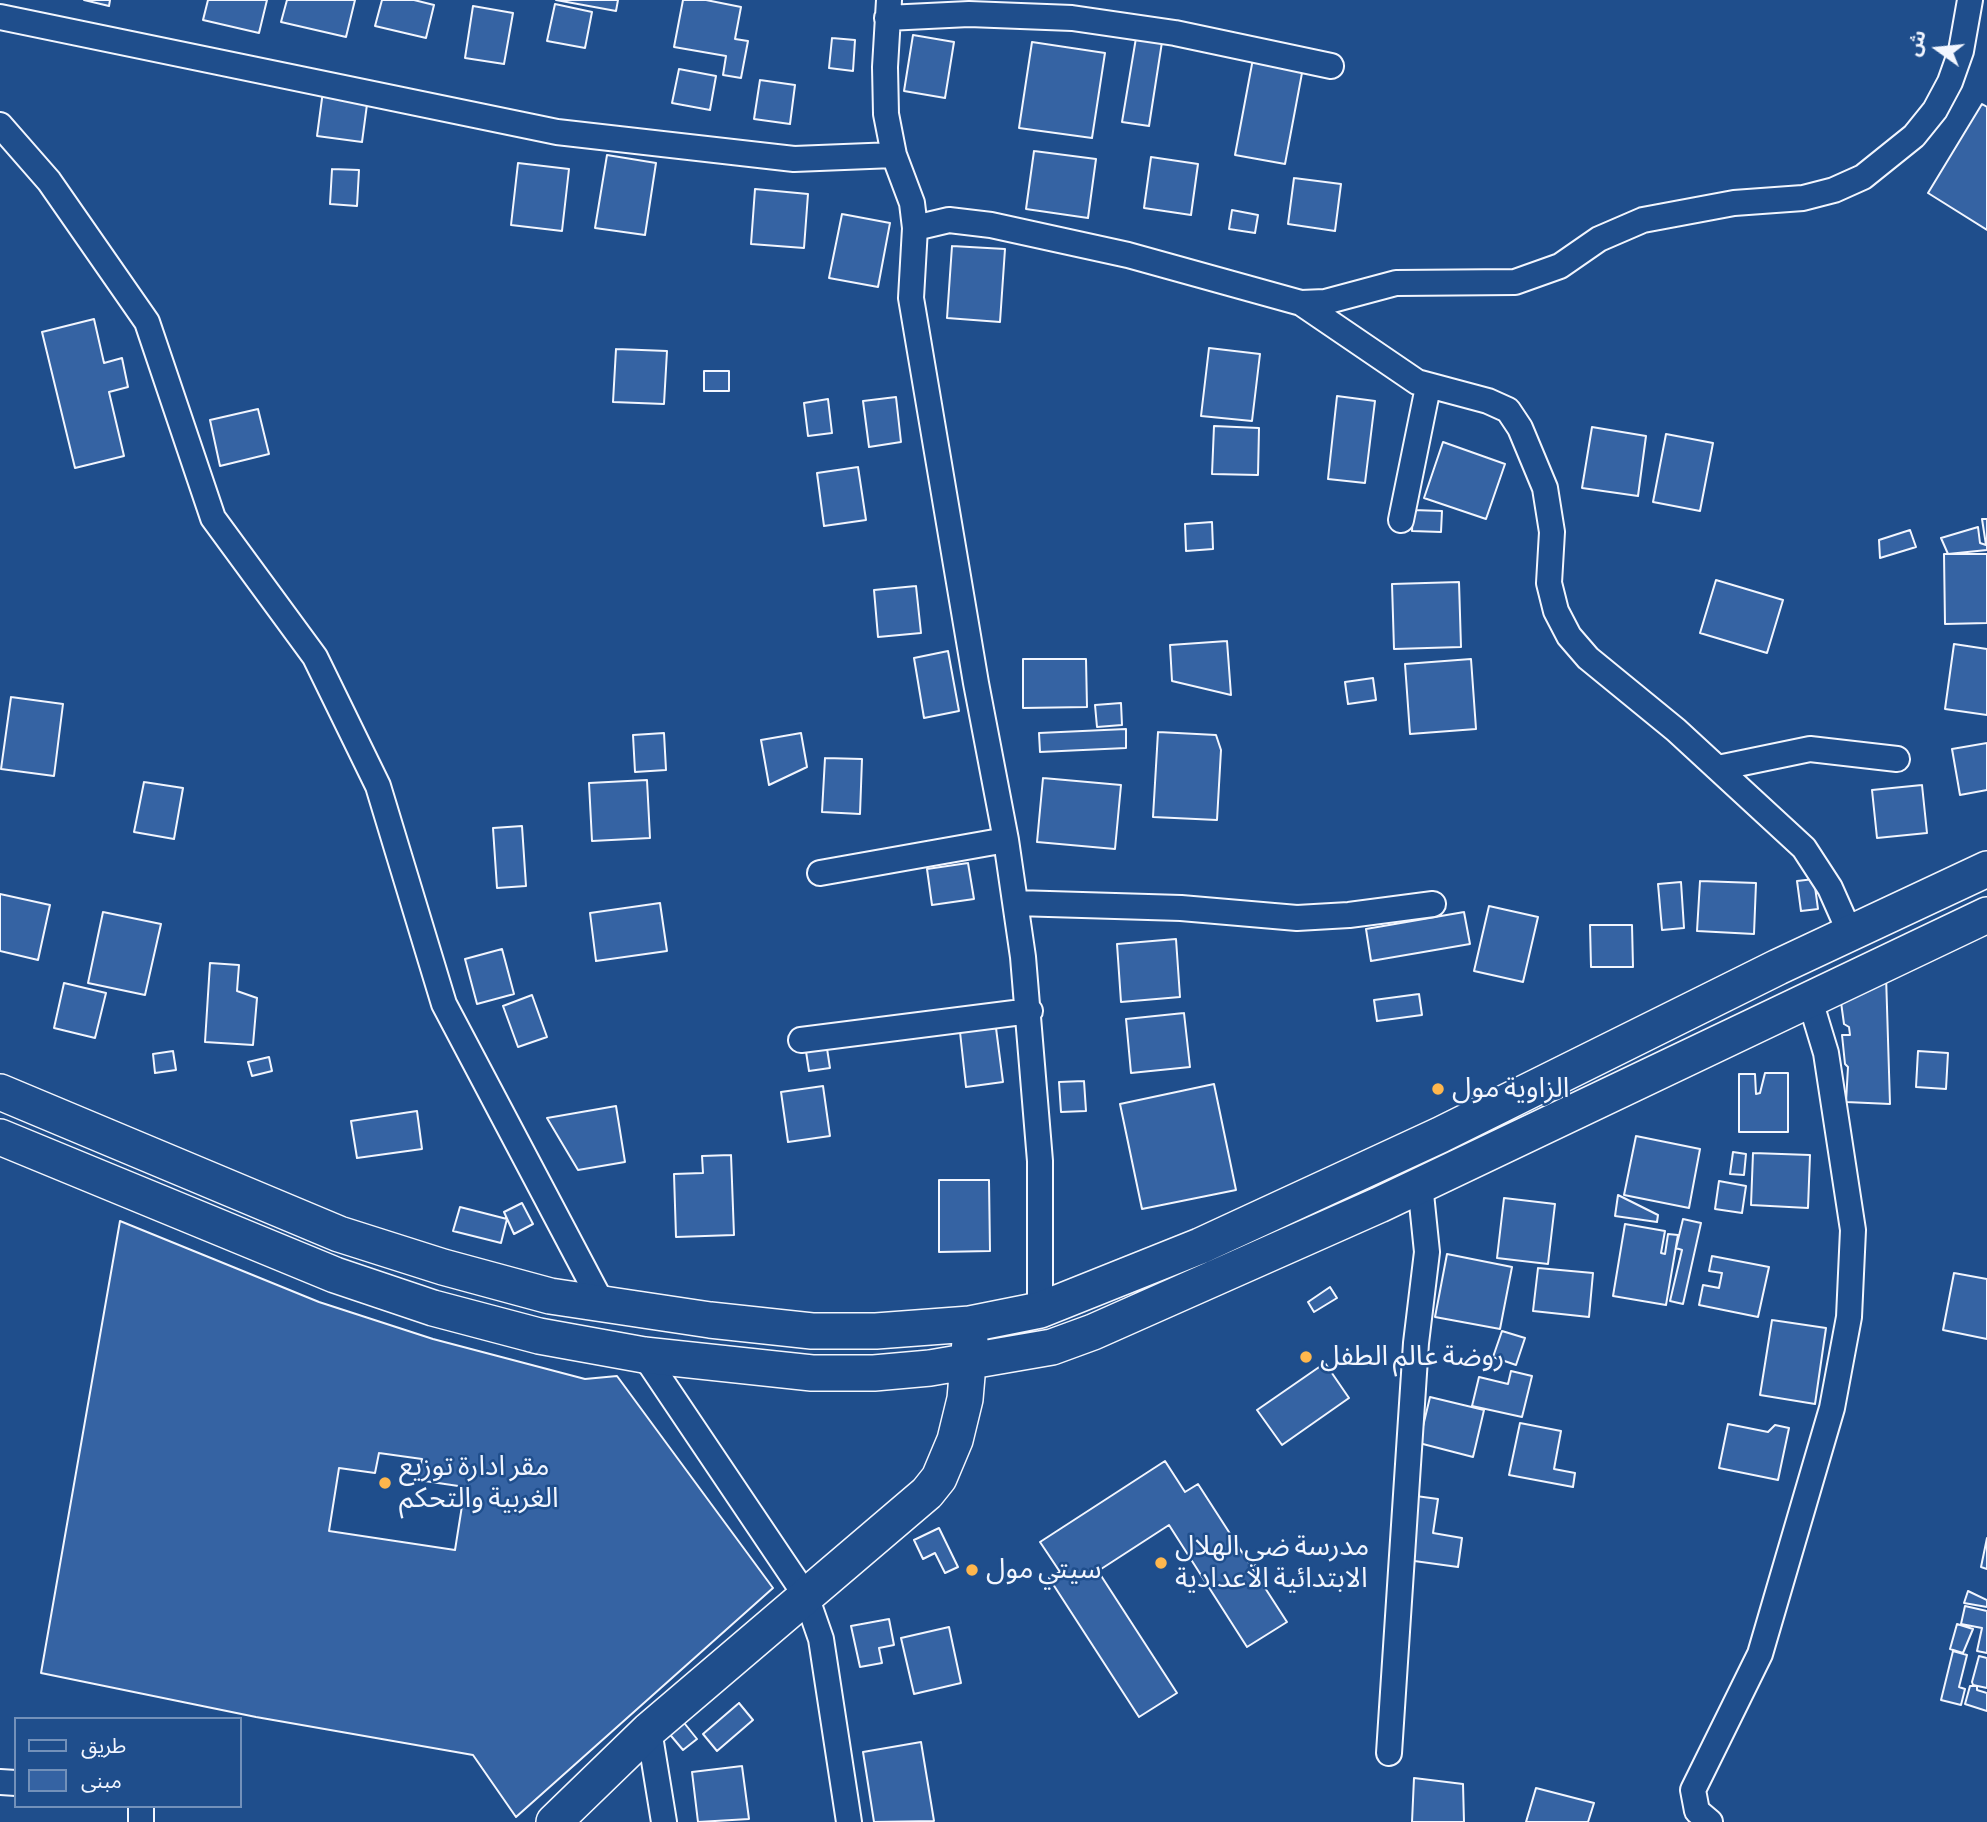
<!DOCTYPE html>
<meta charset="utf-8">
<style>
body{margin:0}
#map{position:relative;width:1987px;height:1822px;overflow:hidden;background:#1f4e8c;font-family:"Alegreya Sans","Noto Sans Arabic",sans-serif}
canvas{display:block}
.legend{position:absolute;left:14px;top:1717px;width:228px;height:91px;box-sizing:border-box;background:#1f4e8c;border:2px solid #7391ba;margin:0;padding:9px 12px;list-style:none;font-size:21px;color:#f2f6ff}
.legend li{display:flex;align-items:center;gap:14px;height:35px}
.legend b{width:35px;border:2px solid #7391ba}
.north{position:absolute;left:1903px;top:14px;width:70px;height:70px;-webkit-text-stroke:5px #1f4e8c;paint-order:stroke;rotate:285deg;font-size:19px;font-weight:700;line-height:28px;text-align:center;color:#f2f6ff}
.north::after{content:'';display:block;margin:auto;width:24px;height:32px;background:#f2f6ff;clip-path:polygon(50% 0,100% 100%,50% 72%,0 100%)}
</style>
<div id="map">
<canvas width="1987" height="1822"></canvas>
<ul class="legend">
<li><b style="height:9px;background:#1f4e8c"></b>طريق</li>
<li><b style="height:19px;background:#3563a3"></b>مبنى</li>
</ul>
<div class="north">ش</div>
</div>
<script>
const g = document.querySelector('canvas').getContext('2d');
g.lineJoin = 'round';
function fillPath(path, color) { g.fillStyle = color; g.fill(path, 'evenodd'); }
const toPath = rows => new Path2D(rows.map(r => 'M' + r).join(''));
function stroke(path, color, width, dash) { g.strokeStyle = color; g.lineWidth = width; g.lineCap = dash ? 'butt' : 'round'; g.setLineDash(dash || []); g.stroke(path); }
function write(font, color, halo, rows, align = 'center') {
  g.font = font + ' "Alegreya Sans","Noto Sans Arabic",sans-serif'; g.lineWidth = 5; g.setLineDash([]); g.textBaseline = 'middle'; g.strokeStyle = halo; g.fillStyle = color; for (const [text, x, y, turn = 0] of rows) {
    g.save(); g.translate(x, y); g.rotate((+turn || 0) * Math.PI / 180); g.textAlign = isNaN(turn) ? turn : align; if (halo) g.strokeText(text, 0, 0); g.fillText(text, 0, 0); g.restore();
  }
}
const building = toPath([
 [84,0,110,0,109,6,84,0],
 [208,0,267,0,259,33,203,20,208,0],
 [287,0,355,0,346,37,281,22,287,0],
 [382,0,414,0,434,5,426,38,375,26,382,0],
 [556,0,618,0,616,11,556,0],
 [683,0,706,0,741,7,735,39,748,41,741,78,723,75,726,56,674,47,683,0],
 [555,4,592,12,585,48,547,41,555,4],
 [473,6,513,13,504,64,465,58,473,6],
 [913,35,954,42,945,98,904,91,913,35],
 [832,38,855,40,853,71,829,68,832,38],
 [1136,38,1162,42,1149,126,1122,122,1136,38],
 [1032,42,1105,53,1092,138,1019,128,1032,42],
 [1255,48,1305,57,1285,164,1235,155,1255,48],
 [679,69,716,76,710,110,672,103,679,69],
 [760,80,795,85,790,124,754,119,760,80],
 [323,91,368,97,362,142,317,136,323,91],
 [1982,104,1987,107,1987,230,1928,193,1982,104],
 [1034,151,1096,159,1088,218,1026,209,1034,151],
 [607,155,656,163,645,235,595,228,607,155],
 [1151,157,1198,164,1191,215,1144,208,1151,157],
 [518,163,569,169,562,231,511,225,518,163],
 [332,169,359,170,357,206,330,204,332,169],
 [1294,178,1341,184,1335,231,1288,224,1294,178],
 [755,189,808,194,804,248,751,244,755,189],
 [1232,210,1258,215,1255,233,1229,229,1232,210],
 [842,214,890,223,878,287,829,278,842,214],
 [952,246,1005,249,1000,322,947,318,952,246],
 [94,319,104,363,122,358,128,387,109,392,124,456,75,468,42,332,94,319],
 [1209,348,1260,354,1252,421,1201,416,1209,348],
 [616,349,667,351,664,404,613,402,616,349],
 [704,371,729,371,729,391,704,391,704,371],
 [1337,396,1375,401,1365,483,1328,479,1337,396],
 [896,397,901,442,869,447,863,401,896,397],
 [828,399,832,433,808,436,804,403,828,399],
 [258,409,269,454,220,466,210,420,258,409],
 [1214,426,1259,428,1258,475,1212,474,1214,426],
 [1592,427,1646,436,1638,496,1582,488,1592,427],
 [1666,434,1713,443,1700,511,1653,502,1666,434],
 [1443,442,1505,464,1486,519,1424,498,1443,442],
 [858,467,866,520,824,526,817,473,858,467],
 [1413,510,1442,511,1441,532,1412,531,1413,510],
 [1982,519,1987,519,1987,550,1948,554,1941,538,1978,527,1980,543,1986,545,1982,519],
 [1212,522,1213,549,1186,551,1185,524,1212,522],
 [1910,530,1916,547,1880,558,1879,540,1910,530],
 [1944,554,1987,554,1987,623,1945,624,1944,554],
 [1716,580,1783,600,1767,653,1700,633,1716,580],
 [1459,582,1461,647,1394,649,1392,584,1459,582],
 [916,586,921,633,878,637,874,590,916,586],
 [1227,641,1231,695,1172,681,1170,645,1227,641],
 [1954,644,1987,649,1987,715,1945,709,1954,644],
 [948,651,959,711,924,718,914,658,948,651],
 [1023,659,1086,659,1087,707,1023,708,1023,659],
 [1471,659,1476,729,1410,734,1405,664,1471,659],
 [1373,678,1376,700,1348,704,1345,682,1373,678],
 [11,697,63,704,54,776,1,769,11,697],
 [1121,703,1122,725,1097,727,1095,705,1121,703],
 [1126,729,1126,748,1040,752,1039,733,1126,729],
 [1158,732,1216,735,1221,750,1217,820,1153,817,1158,732],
 [664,733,666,770,635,772,633,735,664,733],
 [801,733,807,767,769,785,761,740,801,733],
 [1987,743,1987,790,1960,795,1952,749,1987,743],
 [825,758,862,759,860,814,822,812,825,758],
 [1043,778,1121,785,1115,849,1037,842,1043,778],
 [647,780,650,838,592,841,589,783,647,780],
 [144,782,183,788,174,839,134,832,144,782],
 [1922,785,1927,833,1877,838,1872,790,1922,785],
 [522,826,526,886,497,888,493,828,522,826],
 [968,863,974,899,932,905,927,869,968,863],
 [1814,879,1818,909,1801,911,1797,881,1814,879],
 [1700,881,1756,883,1754,934,1697,931,1700,881],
 [1681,882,1684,928,1662,930,1658,884,1681,882],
 [0,894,50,905,38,960,0,951,0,894],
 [660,903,667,951,596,961,590,913,660,903],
 [1489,906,1538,917,1523,982,1474,971,1489,906],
 [103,912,161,924,145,995,88,983,103,912],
 [1464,912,1470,944,1371,961,1366,929,1464,912],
 [1590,925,1632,925,1633,967,1591,967,1590,925],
 [1176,939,1180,997,1121,1002,1117,944,1176,939],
 [502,949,514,994,477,1004,465,959,502,949],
 [210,963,239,965,237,991,257,998,253,1045,205,1042,210,963],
 [1886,975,1890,1104,1846,1102,1848,1067,1845,1064,1842,1035,1850,1035,1849,1027,1844,1024,1840,995,1886,975],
 [64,983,106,993,95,1038,54,1028,64,983],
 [1419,994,1422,1015,1377,1021,1374,1000,1419,994],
 [532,995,547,1037,518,1047,503,1006,532,995],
 [1184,1013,1190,1067,1131,1073,1126,1019,1184,1013],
 [996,1028,1003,1082,966,1087,960,1032,996,1028],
 [826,1042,830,1068,809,1071,805,1045,826,1042],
 [173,1051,176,1070,155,1073,153,1054,173,1051],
 [1918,1051,1948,1053,1946,1089,1916,1087,1918,1051],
 [269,1057,272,1071,252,1076,248,1062,269,1057],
 [1765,1073,1788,1073,1788,1132,1739,1132,1739,1074,1755,1074,1756,1094,1760,1093,1765,1073],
 [1084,1081,1086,1111,1061,1112,1059,1082,1084,1081],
 [1214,1084,1236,1190,1142,1209,1120,1104,1214,1084],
 [823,1086,830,1136,788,1142,781,1092,823,1086],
 [616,1106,625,1162,578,1170,547,1118,616,1106],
 [417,1111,422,1149,357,1158,351,1121,417,1111],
 [1636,1136,1700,1149,1689,1208,1624,1195,1636,1136],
 [1733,1152,1746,1154,1744,1175,1730,1174,1733,1152],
 [1753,1153,1810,1155,1808,1208,1751,1205,1753,1153],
 [731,1155,734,1235,676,1237,674,1174,703,1173,702,1156,731,1155],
 [939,1180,989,1180,990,1251,939,1252,939,1180],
 [1719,1181,1746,1186,1742,1213,1715,1209,1719,1181],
 [1618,1195,1658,1215,1657,1222,1615,1216,1618,1195],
 [1504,1198,1555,1204,1548,1264,1497,1258,1504,1198],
 [522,1203,533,1224,514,1234,504,1212,522,1203],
 [460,1207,507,1219,501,1243,453,1231,460,1207],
 [1683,1219,1701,1223,1683,1304,1670,1301,1682,1250,1676,1248,1683,1219],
 [120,1221,319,1302,433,1339,585,1379,617,1376,773,1588,516,1817,473,1755,256,1717,41,1673,120,1221],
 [1625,1224,1665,1231,1661,1253,1665,1254,1668,1234,1678,1235,1666,1305,1613,1296,1625,1224],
 [1447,1254,1512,1267,1500,1329,1435,1317,1447,1254],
 [1712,1256,1769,1267,1758,1317,1699,1305,1703,1285,1719,1288,1722,1273,1709,1271,1712,1256],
 [1538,1268,1593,1273,1589,1317,1533,1311,1538,1268],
 [1954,1273,1987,1279,1987,1339,1943,1330,1954,1273],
 [1330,1287,1337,1298,1314,1312,1308,1302,1330,1287],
 [1772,1320,1826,1328,1815,1404,1760,1395,1772,1320],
 [1502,1331,1525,1338,1516,1365,1493,1357,1502,1331],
 [1325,1363,1349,1398,1282,1445,1257,1410,1325,1363],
 [1511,1371,1532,1376,1522,1417,1472,1406,1479,1377,1508,1384,1511,1371],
 [1430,1397,1484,1410,1473,1457,1419,1443,1430,1397],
 [1520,1423,1561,1431,1554,1469,1575,1473,1573,1487,1509,1475,1520,1423],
 [1728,1424,1768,1432,1775,1425,1789,1428,1778,1480,1719,1468,1728,1424],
 [379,1453,422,1459,418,1480,465,1487,455,1550,329,1531,339,1468,375,1473,379,1453],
 [1165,1461,1185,1492,1198,1484,1287,1622,1247,1647,1169,1525,1098,1571,1177,1693,1139,1717,1049,1578,1060,1572,1040,1542,1165,1461],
 [1416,1496,1438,1499,1433,1533,1462,1538,1458,1567,1407,1560,1416,1496],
 [939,1528,958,1567,945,1573,935,1553,923,1559,914,1540,939,1528],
 [1987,1538,1987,1569,1981,1567,1987,1538],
 [1968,1591,1987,1600,1987,1607,1964,1603,1968,1591],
 [1965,1606,1987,1611,1987,1653,1977,1651,1982,1628,1961,1624,1965,1606],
 [889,1619,894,1645,879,1648,882,1663,860,1667,851,1626,889,1619],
 [1957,1624,1973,1629,1963,1653,1950,1649,1957,1624],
 [949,1627,961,1683,914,1694,901,1638,949,1627],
 [1953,1651,1967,1655,1959,1687,1965,1689,1961,1705,1941,1700,1953,1651],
 [1979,1656,1987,1658,1987,1688,1973,1685,1972,1682,1979,1656],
 [1970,1686,1977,1686,1977,1690,1987,1693,1987,1711,1965,1704,1970,1686],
 [739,1703,753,1720,717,1751,703,1734,739,1703],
 [681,1719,697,1739,683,1750,667,1731,681,1719],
 [921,1742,934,1821,874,1822,863,1752,921,1742],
 [742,1766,749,1819,698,1822,692,1772,742,1766],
 [1414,1778,1463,1784,1464,1822,1412,1822,1414,1778],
 [1536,1788,1594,1803,1588,1822,1526,1822,1536,1788]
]);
fillPath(building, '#3563a3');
stroke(building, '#f2f6ff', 2);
const minor = toPath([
 [889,0,885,67,886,114,894,155,912,203,915,228,911,298,976,683,1006,840,1023,957,1040,1161,1040,1310],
 [0,17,557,132,794,159,894,155],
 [887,18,969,14,1072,18,1175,33,1331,66],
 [0,125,49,181,147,322,213,518,315,657,378,786,444,1004,603,1305],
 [915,228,949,220,991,225,1128,255,1301,303,1325,302,1396,283,1515,282,1560,266,1599,239,1643,220,1734,203,1803,198,1834,190,1863,177,1914,136,1935,110,1950,82,1961,51,1970,0],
 [1301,303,1417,382,1488,401,1508,410,1520,428,1545,488,1552,532,1549,583,1556,611,1569,636,1588,658,1676,730,1804,848,1830,888,1850,933],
 [1401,520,1428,387],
 [1718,768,1810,749,1897,759],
 [820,873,1006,840],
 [1016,903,1181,908,1297,918,1349,915,1433,904],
 [801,1040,1030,1011],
 [644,1355,806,1596,821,1639,849,1822],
 [649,1730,664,1822],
 [1389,1753,1416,1343,1427,1252,1420,1184],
 [0,1782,16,1783],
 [141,1822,141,1806],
 [1710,1822,1697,1811,1693,1790,1760,1654,1832,1408,1849,1317,1853,1230,1826,1053,1809,997]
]);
const secondary = toPath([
 [0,1092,339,1234,443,1267,550,1296,710,1320,812,1331,876,1331,970,1324,1040,1310,1200,1246,1440,1135,1778,967,1987,869],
 [0,1137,335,1275,433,1308,539,1336,644,1355,812,1373,874,1373,930,1368,1052,1347,1093,1332,1379,1205,1987,915],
 [554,1822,649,1730,927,1493,939,1478,955,1440,965,1399,970,1341]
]);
stroke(minor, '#f2f6ff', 28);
stroke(secondary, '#f2f6ff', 38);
stroke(minor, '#1f4e8c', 24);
stroke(secondary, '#1f4e8c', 35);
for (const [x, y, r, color] of [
 [1438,1089,7,"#ffb74d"],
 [1306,1357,7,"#ffb74d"],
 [385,1483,7,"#ffb74d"],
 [1161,1563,7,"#ffb74d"],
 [972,1570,7,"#ffb74d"]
]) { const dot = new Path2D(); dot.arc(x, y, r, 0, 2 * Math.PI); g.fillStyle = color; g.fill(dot); stroke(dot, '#1f4e8c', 2.5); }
write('28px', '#f2f6ff', '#1f4e8c', [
 ["الزاوية مول",1452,1089],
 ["روضة عالم الطفل",1320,1357],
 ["مقر ادارة توزيع",399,1467],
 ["الغربية والتحكم",399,1499],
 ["مدرسة ضي الهلال",1175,1547],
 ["الابتدائية الاعدادية",1175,1579],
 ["سيتي مول",986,1570]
], 'left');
</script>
